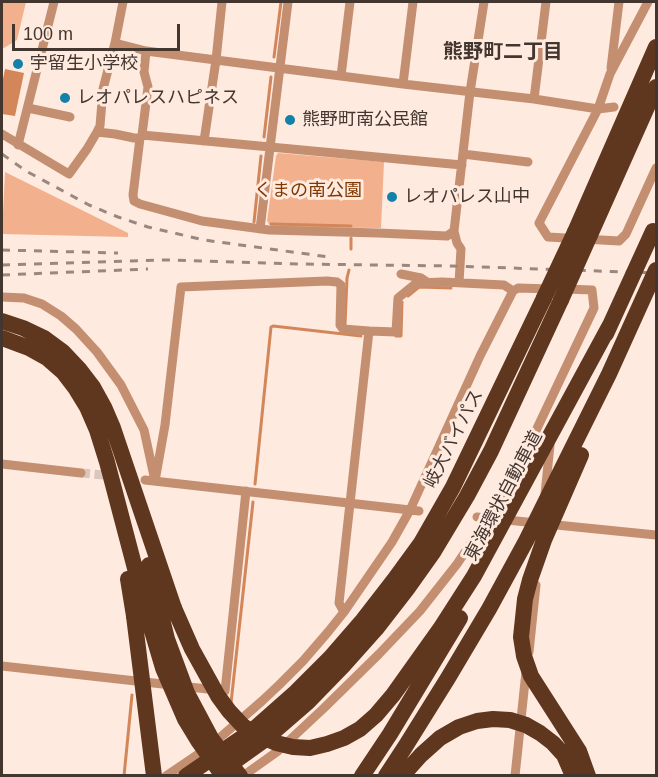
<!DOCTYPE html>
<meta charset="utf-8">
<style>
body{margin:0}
#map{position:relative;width:658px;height:777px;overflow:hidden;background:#ffeadf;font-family:Helvetica,sans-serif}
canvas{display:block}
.frame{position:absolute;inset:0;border:3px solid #43362f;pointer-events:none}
.scale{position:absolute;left:12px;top:24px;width:168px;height:27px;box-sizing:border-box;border:3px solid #43362f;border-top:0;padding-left:8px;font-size:18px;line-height:21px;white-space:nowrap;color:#43362f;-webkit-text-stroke:4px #ffeadf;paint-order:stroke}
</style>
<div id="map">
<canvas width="658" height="777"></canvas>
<div class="frame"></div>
<div class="scale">100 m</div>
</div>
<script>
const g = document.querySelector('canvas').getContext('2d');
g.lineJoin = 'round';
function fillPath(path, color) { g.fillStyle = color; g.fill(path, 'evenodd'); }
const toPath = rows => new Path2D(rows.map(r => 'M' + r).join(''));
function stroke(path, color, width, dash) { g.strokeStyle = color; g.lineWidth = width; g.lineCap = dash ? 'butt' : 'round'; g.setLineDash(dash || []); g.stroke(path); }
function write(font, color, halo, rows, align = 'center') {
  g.font = font + ' Helvetica,"Noto Sans JP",sans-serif'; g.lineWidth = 6; g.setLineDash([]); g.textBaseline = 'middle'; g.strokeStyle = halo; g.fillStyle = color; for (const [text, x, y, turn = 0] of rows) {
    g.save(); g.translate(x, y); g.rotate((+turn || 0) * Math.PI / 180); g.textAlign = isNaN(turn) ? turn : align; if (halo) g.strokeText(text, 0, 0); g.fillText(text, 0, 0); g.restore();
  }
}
fillPath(toPath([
 [2,2,26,2,17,40,4,48,2,47],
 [278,153,384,162,381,228,271,227,267,221,276,156],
 [5,172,128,233,128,237,2,234]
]), '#f2b08c');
fillPath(toPath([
 [5,69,24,73,15,116,2,114,2,84]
]), '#d3865a');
stroke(toPath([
 [274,57,281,2],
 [264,137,271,77],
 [254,222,261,156],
 [271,224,351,226],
 [351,249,351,238],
 [408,296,419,287,451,288],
 [345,325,347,278,349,270],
 [396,336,401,336,402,302],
 [255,484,271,327,273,326,361,336],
 [231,703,253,502],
 [124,776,132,695]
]), '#d3865a', 3);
stroke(toPath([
 [81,473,114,476]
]), '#d9c6bc', 9, [9, 4.5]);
stroke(toPath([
 [648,2,610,74,598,109,539,223,548,237,619,241,626,234,656,168],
 [115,43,146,51,403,84,534,99,598,109,614,107],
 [146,51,144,72,148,87,142,135,462,165],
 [611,68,619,2],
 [341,76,350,2],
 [403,84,413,2],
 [534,99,546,2],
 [28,108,70,117],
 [97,132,100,126,103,89,115,43,123,2],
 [2,134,69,174,87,149,97,132,115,134,134,138,140,138],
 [142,135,140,138,133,195,134,201,140,204,202,221,269,230,378,233,447,236,454,231,470,92,484,2],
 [204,141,216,60,222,2],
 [18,145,54,2],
 [463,154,528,162],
 [260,229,288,2],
 [454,231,457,243,461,249,459,283],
 [401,274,421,278,427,282],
 [2,297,24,298,42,304,61,316,76,329,97,352,121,385,144,430,154,476],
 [369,331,396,332,398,298,414,285,419,283,442,282,504,285,513,291],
 [2,464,81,473],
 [145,480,419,511],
 [155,481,165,425,181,287,327,281,337,282,341,285,340,325,343,329,369,331,339,603,344,612],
 [545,494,550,445],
 [477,517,656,535],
 [529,652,536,585],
 [2,666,225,691,246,491],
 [166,776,197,755,223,735,262,701,279,685,303,661,328,632,344,612,392,542,410,510,480,356,513,291,518,288,551,289],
 [243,776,278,751,324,708,379,654,420,611,457,564,488,518,532,439,594,308,592,290,565,289],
 [515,776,526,672]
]), '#c48f71', 9);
stroke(toPath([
 [575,232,656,47],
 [590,235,656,87],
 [2,321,23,328,44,338,63,352,80,370,93,387,104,407,113,428,174,608],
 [2,338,29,348,47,358,63,372,76,389,87,407,97,430,107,462,147,614],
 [149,565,160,611],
 [128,579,134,616],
 [221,771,263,741,308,702,343,666,376,629,407,589,434,551,467,496,491,451,561,300],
 [186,776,253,730,296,692,330,658,363,620,394,580,421,543,453,487,544,298]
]), '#5f361e', 16);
stroke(toPath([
 [2,154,26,171,89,205,118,217,148,227,204,240,329,257],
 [2,250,118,253],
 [2,265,166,260,298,264,452,266,656,273],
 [2,275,148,269]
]), '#99887f', 3, [8, 8]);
stroke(toPath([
 [544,298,575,232],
 [561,300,590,235],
 [606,334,653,231],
 [581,455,544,540,530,580,525,599,521,637,524,656,531,676,579,751,588,776],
 [174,608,192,649,218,696,229,711,243,726,257,735,276,743,293,747,310,748,327,744,344,738,360,729,376,715,393,695,440,629,474,576,610,325],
 [160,611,167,639,187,693,211,738,240,776],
 [147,614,163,668,185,719,199,742,223,776],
 [134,616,154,776],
 [362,776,390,734,460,618],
 [386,776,405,747,448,678,489,609,526,541,609,374,656,270],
 [402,776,421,755,440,738,459,727,477,721,493,719,510,720,526,725,540,733,553,743,564,755,573,776]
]), '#5f361e', 16);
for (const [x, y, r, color] of [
 [18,64,6,"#1381a9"],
 [65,98,6,"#1381a9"],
 [290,120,6,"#1381a9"],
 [392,197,6,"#1381a9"]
]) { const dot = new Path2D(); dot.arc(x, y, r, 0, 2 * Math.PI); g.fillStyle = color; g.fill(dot); stroke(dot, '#ffeadf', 2); }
write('18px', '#43362f', '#ffeadf', [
 ["宇留生小学校",30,64],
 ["レオパレスハピネス",77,98],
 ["熊野町南公民館",302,120],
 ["レオパレス山中",404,197]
], 'left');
write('18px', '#7f3801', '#ffeadf', [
 ["くまの南公園",308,191]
]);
write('18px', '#43362f', '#ffeadf', [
 ["岐大バイパス",454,439,-63],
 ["東海環状自動車道",504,496,-62]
]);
write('bold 20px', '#43362f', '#ffeadf', [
 ["熊野町二丁目",503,52]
]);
</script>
